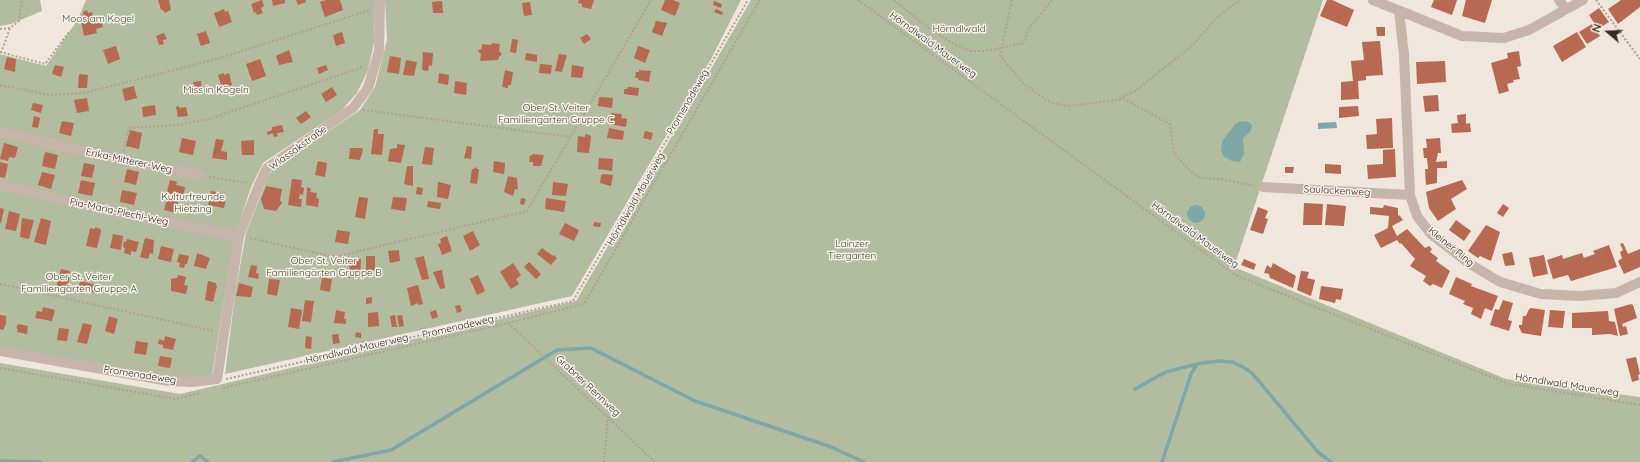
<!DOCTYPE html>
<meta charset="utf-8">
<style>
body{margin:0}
#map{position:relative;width:1640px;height:462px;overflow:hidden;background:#efe6dc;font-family:Quicksand,sans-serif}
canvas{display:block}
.north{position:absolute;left:1588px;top:12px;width:40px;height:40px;-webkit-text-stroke:3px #f7f0e8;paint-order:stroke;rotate:289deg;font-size:11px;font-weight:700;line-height:16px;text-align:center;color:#332c28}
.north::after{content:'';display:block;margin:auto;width:14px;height:18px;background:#332c28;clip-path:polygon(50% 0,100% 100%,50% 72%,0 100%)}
</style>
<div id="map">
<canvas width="1640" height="462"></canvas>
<div class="north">N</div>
</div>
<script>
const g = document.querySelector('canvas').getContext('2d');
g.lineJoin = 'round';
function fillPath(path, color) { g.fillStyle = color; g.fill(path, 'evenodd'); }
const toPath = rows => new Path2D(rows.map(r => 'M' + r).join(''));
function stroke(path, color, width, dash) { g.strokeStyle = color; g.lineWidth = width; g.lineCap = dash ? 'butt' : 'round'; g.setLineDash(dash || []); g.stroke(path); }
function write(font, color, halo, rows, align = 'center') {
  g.font = font + ' Quicksand,sans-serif'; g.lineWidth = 3; g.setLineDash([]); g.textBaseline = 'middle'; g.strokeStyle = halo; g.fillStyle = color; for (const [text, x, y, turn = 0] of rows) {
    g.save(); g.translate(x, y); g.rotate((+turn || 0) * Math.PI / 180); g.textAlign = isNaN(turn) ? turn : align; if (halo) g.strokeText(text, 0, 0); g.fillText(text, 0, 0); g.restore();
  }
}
fillPath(toPath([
 [0,0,40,0,42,11,11,24,0,26],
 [86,0,375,0,374,43,368,70,357,93,342,110,263,163,251,187,234,239,212,375,184,378,146,373,0,347,0,54,46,66,78,19],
 [385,0,741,0,711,59,572,296,225,374,235,295,246,233,267,179,273,169,360,110,375,87,387,40],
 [751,0,1323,0,1234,267,1506,379,1640,397,1640,462,0,462,0,363,180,394,576,301]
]), '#b2bc9e');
fillPath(toPath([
 [1242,121,1249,122,1252,125,1250,132,1243,138,1244,154,1240,162,1232,161,1224,157,1221,150,1223,140,1235,124],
 [1336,122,1337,128,1318,129,1318,123],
 '1187 214a9 9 0 1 1 18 0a9 9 0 1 1-18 0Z'
]), '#7ea7a8');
stroke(toPath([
 [1135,389,1166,372,1197,364,1218,361,1232,362,1243,367,1252,373,1318,452,1331,462],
 [0,461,41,462],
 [192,462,200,456,208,462],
 [333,462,391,450,557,350,591,348,695,401,831,447,864,462],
 [1162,462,1191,374,1197,364]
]), '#7ea7a8', 3.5);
fillPath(toPath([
 [158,0,169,0,171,10,165,13,163,10,161,10],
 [262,0,264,6,261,8,263,13,257,15,256,12,254,13,251,4],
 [272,0,285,0,285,3,273,6],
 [296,0,305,0,306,2,298,5],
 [326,0,340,0,343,10,325,17,320,2],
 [579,0,594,0,591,9,582,7,582,4,578,3],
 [665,0,673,0,680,3,675,16,661,10],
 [1327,0,1332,0,1354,10,1347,27,1320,16],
 [1434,0,1457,0,1452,15,1431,7],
 [1466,0,1492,0,1485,23,1462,16],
 [1621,0,1640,0,1640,7,1618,24,1608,9],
 [442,1,443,13,433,13,432,2],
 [714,1,722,4,721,8,713,5],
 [530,2,532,15,524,16,522,3],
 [1599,8,1609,22,1598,29,1589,15],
 [224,9,225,12,228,11,232,22,219,27,214,13],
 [716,9,723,12,722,15,714,12],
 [87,10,88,13,92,12,94,18,100,17,103,27,96,29,97,33,84,36,81,21,82,21,82,18,84,18,83,12],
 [656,21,667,23,662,36,652,32],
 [1592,24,1600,36,1587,44,1579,32],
 [1376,27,1385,27,1385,36,1377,36],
 [206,31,210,43,201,46,197,34],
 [342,32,345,43,336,46,333,35],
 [1577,32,1586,47,1562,62,1553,46],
 [164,33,167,39,163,40,164,44,159,45,156,36],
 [587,34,591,39,584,44,580,38],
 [512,39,518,40,516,53,510,52],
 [1380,41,1383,75,1366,76,1366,80,1358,81,1359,99,1341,100,1341,82,1353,81,1351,61,1364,60,1362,42],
 [492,43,500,44,499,51,502,54,499,57,498,60,480,61,481,54,478,51,482,48,482,44,491,45],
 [116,46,120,59,108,64,103,50],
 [638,46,650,50,645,63,634,58],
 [289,50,293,62,279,65,276,56],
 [1519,51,1521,66,1517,67,1520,79,1513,80,1514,82,1507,84,1509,91,1499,94,1491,63,1508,58,1507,53],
 [423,52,433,53,432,66,429,65,428,71,422,70],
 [526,53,537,55,537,62,525,60],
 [559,54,567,55,562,72,555,71],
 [390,56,401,58,399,74,387,72],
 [7,57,16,59,15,72,4,69],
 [260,59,266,76,252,81,246,64],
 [406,60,417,62,414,76,403,75],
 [1445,61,1446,82,1417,84,1416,62],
 [540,64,552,65,551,74,539,73],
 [55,65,64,67,61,77,52,74],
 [326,65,328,70,319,74,317,68],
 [572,65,584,67,582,78,571,77],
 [505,70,513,72,511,85,508,85,508,88,502,87],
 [639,70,651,71,649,82,638,80,638,78,635,78,636,72,639,72],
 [224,73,224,75,229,73,232,85,222,88,218,75],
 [439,73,449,75,448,85,438,83],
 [79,74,88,75,87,88,78,88],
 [201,81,202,93,195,94,193,82],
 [455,81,467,83,466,95,454,93],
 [134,86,137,98,125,101,122,89],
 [332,87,337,95,326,102,321,94],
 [628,87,639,88,638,96,624,94,624,89,627,89],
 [1438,95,1439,111,1425,112,1423,96],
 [599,97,613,98,612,108,598,106],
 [87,98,89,111,77,113,74,100],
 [33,103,43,105,41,113,31,110],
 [155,105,156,115,143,117,142,107],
 [179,106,179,108,186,107,188,116,178,117,176,107],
 [1358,106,1359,116,1339,118,1339,107],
 [306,111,311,117,301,124,296,118],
 [611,113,622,114,621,118,627,119,626,127,610,124],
 [1466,114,1466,124,1470,123,1471,132,1452,133,1451,124,1458,123,1457,115],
 [34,116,40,118,38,128,32,127],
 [1392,118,1393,148,1367,149,1366,135,1377,134,1376,119],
 [62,121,74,123,71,136,59,133],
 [282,125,284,132,277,133,278,136,274,137,273,133,268,135,267,132,272,130,272,127],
 [609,128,624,131,623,140,607,138],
 [374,129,378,129,378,134,384,134,382,155,371,154],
 [130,130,142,133,139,149,126,146],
 [645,131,653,133,651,140,643,138],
 [585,134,590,135,591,137,589,153,577,152,578,136,585,137],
 [182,138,196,141,193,155,179,152],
 [1440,138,1441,153,1438,153,1436,162,1447,161,1447,168,1437,168,1437,183,1426,185,1425,169,1428,169,1427,158,1424,158,1423,148,1427,148,1426,139],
 [216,139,224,140,221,151,227,152,227,160,212,158],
 [254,140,254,155,242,155,241,141],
 [4,143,18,147,15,158,9,157,8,161,0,159],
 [397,144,405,145,401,163,388,161,390,149,397,148],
 [467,146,472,147,471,159,464,158],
 [425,147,434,148,432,165,422,164],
 [350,148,362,148,363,150,360,160,349,159],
 [1395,149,1396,177,1368,179,1367,165,1383,164,1383,150],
 [45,152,58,155,55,169,42,166],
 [532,154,544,155,541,166,533,166,533,162,529,162,530,155,532,156],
 [599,158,613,159,612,171,598,169],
 [318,161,327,163,325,177,315,175],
 [494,161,505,163,504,174,493,172],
 [0,162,8,164,5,178,0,177],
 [84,163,95,165,92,178,81,176],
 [1325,164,1341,165,1341,174,1325,173],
 [407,166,413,166,413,186,404,184],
 [475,167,479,170,477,184,470,183,472,169,474,169],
 [1285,167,1294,167,1293,173,1285,173],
 [127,169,139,172,136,185,124,182],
 [42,172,55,175,51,189,38,185],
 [604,174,613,175,611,186,600,183,601,175],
 [508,176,517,178,518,189,515,189,513,196,504,192],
 [292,179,302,180,301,187,304,188,303,195,300,194,299,199,302,199,301,207,288,205],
 [81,180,95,183,92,196,78,193],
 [170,180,177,182,176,185,185,187,183,199,166,195],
 [1462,180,1467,189,1451,199,1456,209,1438,221,1429,208,1426,192],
 [438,182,451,185,448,199,437,197],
 [553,182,568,184,566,196,552,195],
 [266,186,282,189,280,200,282,203,276,211,264,209,261,199],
 [307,187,311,189,310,192,317,193,316,198,319,199,318,207,306,205],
 [417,187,423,188,422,195,416,194],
 [122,190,137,193,134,205,120,202],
 [211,191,222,193,221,197,226,198,224,208,208,205],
 [359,197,368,198,365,219,355,217],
 [393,197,407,198,405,211,391,209],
 [521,198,526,199,524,205,520,204],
 [546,198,566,201,564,212,545,209],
 [167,199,178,202,175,213,164,210],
 [428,201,441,203,440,209,427,207],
 [1304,203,1323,204,1322,225,1303,225],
 [1327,204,1346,206,1344,226,1325,225],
 [1503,204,1509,208,1503,217,1497,213],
 [1384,205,1398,208,1398,216,1399,215,1403,220,1392,226,1397,236,1407,229,1425,248,1429,246,1432,249,1430,252,1438,258,1436,261,1450,271,1442,288,1433,284,1430,286,1423,281,1426,276,1410,266,1415,259,1401,243,1400,244,1397,240,1381,248,1374,235,1388,228,1389,216,1370,214,1370,207,1383,208],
 [1258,207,1268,211,1265,218,1268,219,1263,234,1250,230],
 [0,208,4,209,1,223,0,223],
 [9,211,20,214,16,231,5,229],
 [22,218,34,220,29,239,20,237],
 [41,218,51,221,46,245,34,242],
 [1456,220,1471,231,1464,241,1449,230],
 [594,222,601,223,600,227,593,226],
 [565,223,579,230,574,241,559,234],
 [1486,225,1500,232,1491,261,1480,256,1478,258,1468,251],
 [95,227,100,229,101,231,97,248,86,246,90,228,95,229],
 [337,230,350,232,348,244,335,242],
 [473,231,480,245,470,251,463,236],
 [113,234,123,236,121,250,110,248],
 [447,236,452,251,442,255,438,244,441,243,440,239],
 [145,238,154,240,153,254,150,253,148,259,140,257],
 [127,239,139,242,136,252,131,251,131,255,124,253,125,248,123,247,124,241,126,242],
 [1623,243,1628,254,1640,249,1640,267,1624,274,1618,261,1622,258,1620,252,1623,250,1620,244],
 [1609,245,1617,267,1571,281,1568,275,1553,279,1547,260,1562,255,1563,259,1582,253,1584,258,1595,254,1593,251],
 [161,246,174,249,171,262,158,259],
 [542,248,553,256,554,255,557,258,551,265,537,254],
 [399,250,400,261,390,263,388,251],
 [1512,252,1515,265,1505,266,1502,254],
 [197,253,210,258,206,269,194,266],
 [179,254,189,256,187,264,185,264,184,268,179,267,180,263,177,262],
 [1544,255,1548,274,1533,277,1529,258],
 [366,256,375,256,375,270,366,271],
 [424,256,429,279,422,280,415,258],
 [350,259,361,259,360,278,349,278],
 [1244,259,1256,264,1254,270,1241,265],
 [529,262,541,274,536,279,524,267],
 [513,263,521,275,516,279,519,284,511,289,500,272],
 [1273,263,1296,276,1293,288,1270,278,1269,274,1264,273,1267,265,1271,268],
 [251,265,257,266,256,273,259,274,258,279,248,277],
 [61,269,70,271,68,289,56,287],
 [442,270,445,288,440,289,433,272],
 [1301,271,1309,272,1307,278,1315,280,1311,296,1297,290],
 [178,275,186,277,184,285,188,286,186,294,171,291,171,279,177,278],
 [478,275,485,291,477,295,470,279],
 [1456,277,1472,284,1471,286,1498,296,1492,311,1485,308,1481,319,1471,314,1473,308,1463,304,1465,301,1449,294],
 [322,278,332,279,330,292,320,290],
 [269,279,280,280,277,296,267,294],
 [80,281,97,285,95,293,88,291,85,292,84,294,77,293],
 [208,281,216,283,216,285,217,286,213,302,205,300],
 [239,283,253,287,251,297,236,296],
 [418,285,423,304,418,305,418,303,411,306,407,288],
 [1321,286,1343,289,1341,300,1336,299,1335,303,1319,299],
 [372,297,372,303,366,304,366,298],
 [305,300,314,301,311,322,302,321],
 [1503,300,1513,303,1508,320,1512,321,1509,331,1490,325,1495,309,1499,310],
 [1631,304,1633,305,1637,318,1622,324,1623,327,1626,326,1628,334,1620,336,1614,309],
 [460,305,462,311,457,313,455,306],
 [43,307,55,310,52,321,35,318,37,311,42,312],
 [291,308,302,310,299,329,288,327],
 [1531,308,1545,310,1541,336,1522,333,1519,327,1519,325,1522,325,1523,316,1526,316,1529,309],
 [336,310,345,312,344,319,346,319,346,324,334,323],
 [436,310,438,317,432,319,430,312],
 [1550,310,1565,311,1563,328,1548,327],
 [1608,311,1609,321,1615,322,1618,336,1610,334,1592,335,1592,328,1572,328,1572,313],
 [378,312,379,326,368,327,368,313],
 [0,315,6,316,6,324,3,330,0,329],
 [395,315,397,327,392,327,390,316],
 [402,315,404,326,399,327,397,316],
 [109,316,118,319,114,334,105,331],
 [83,323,92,325,87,344,77,342],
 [18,324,28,326,27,334,17,332,18,329,16,328],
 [59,328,69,329,67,341,57,340],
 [356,332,361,333,361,338,355,337],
 [338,334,340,343,333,344,332,335],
 [165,336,176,339,173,350,163,348,163,345,158,344,159,339,164,341],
 [306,336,312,337,311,349,305,348],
 [136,341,148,343,146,355,134,353],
 [160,356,172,358,170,368,158,366],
 [1636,357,1640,374,1638,375,1639,380,1632,382,1626,359]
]), '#b76951');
stroke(toPath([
 [858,0,1235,275,1509,384,1640,405],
 [894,0,923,24,952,43,970,51,986,51,1023,43,1030,27,1052,0],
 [1012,0,1000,56,1024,84,1051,103,1069,106,1124,99,1170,124,1174,153,1191,172,1201,178,1221,179,1254,186],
 [1596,0,1640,59],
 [0,29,10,28,19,21,22,0],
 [0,52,45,64,69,32],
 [1,53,10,28],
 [0,85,49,95,84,93,217,59,370,10],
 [1119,98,1134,92,1194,44,1216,18,1240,0],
 [363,110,570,137],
 [123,151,129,128,178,125,209,119,363,67],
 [209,177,248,183],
 [250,238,330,256,339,256,527,211,651,0],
 [0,284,214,331],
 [508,323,655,462],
 [0,368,175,399,201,393],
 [226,379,573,301,748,0],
 [223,388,508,323,584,304,760,0],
 [604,462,608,416]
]), '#b1a094', 2, [2, 2]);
stroke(toPath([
 [1373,0,1462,36,1504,38,1529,30,1583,0],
 [1559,0,1566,9],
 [1399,11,1404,55,1410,195,1417,216,1431,234,1470,264,1500,282,1541,294,1579,296,1616,293,1640,282],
 [0,132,138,164,200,175],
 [0,185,121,213,239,236],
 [1263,187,1410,195],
 [0,351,169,381,192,382,217,379,239,236,259,185,267,168,353,108,368,88,379,51,380,0]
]), '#c5b6a9', 10);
write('10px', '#434f2f', '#f7f0e8', [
 ["Moos am Kogel",98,19],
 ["Hörndlwald",959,29],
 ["Miss in Kögeln",216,90],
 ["Ober St. Veiter",556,108],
 ["Familiengärten Gruppe C",556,120],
 ["Kulturfreunde",193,197],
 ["Hietzing",193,209],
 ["Lainzer",852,244],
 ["Tiergarten",852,256],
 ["Ober St. Veiter",324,261],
 ["Familiengärten Gruppe B",324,273],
 ["Ober St. Veiter",79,277],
 ["Familiengärten Gruppe A",79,289]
]);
write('10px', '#332c28', '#f7f0e8', [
 ["Hörndlwald Mauerweg",933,45,36],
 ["Promenadeweg",688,102,-60],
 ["Wlassakstraße",298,148,-36],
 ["Erika-Mitterer-Weg",129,161,12],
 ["Saulackenweg",1337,191,3],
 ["Hörndlwald Mauerweg",636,199,-60],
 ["Pia-Maria-Plechl-Weg",119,212,12],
 ["Hörndlwald Mauerweg",1195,235,36],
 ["Kleiner Ring",1451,247,39],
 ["Promenadeweg",458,327,-13],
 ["Hörndlwald Mauerweg",357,349,-13],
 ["Promenadeweg",140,375,9],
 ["Hörndlwald Mauerweg",1567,385,9],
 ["Grabner Rennweg",588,386,43]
]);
</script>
